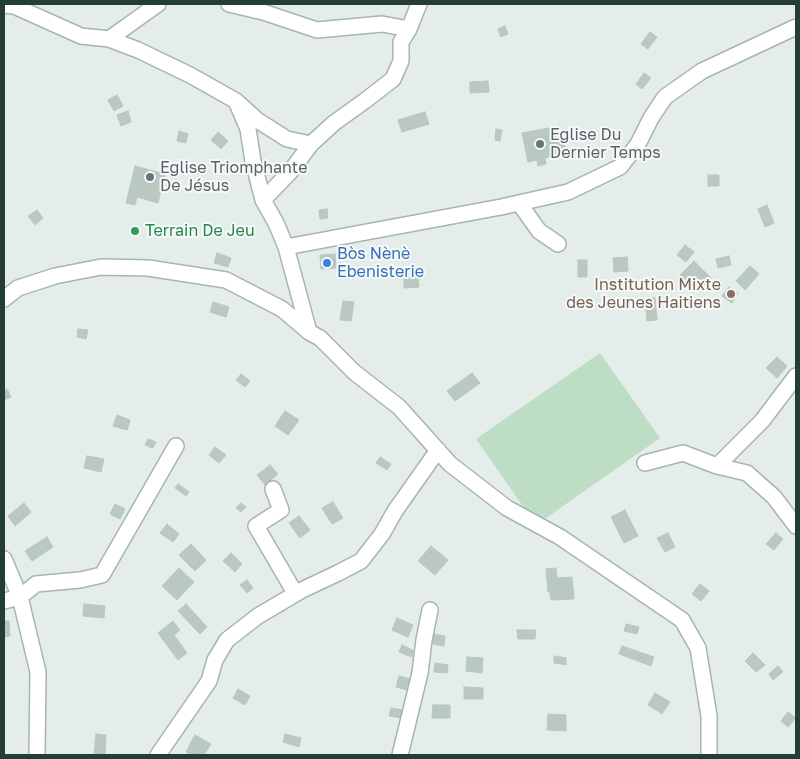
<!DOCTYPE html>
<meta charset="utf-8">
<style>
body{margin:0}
#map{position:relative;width:800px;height:759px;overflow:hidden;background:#e4ede9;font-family:"Golos Text",sans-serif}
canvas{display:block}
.frame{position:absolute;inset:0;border:5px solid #243e36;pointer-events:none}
</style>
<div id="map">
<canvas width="800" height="759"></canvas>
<div class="frame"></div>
</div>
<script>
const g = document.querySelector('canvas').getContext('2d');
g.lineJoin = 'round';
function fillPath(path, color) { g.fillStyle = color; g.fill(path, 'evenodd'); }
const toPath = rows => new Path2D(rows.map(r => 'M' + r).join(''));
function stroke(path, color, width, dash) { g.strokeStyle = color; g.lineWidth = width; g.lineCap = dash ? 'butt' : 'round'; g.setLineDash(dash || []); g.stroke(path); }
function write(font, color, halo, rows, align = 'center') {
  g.font = font + ' "Golos Text",sans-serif'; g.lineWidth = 4; g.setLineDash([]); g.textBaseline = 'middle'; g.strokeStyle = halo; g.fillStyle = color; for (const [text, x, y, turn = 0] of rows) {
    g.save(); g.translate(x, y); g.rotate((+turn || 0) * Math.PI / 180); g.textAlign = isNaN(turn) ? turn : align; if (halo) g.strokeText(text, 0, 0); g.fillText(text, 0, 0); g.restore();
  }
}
fillPath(toPath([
 [600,353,660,438,536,525,476,439]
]), '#beddc5');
const building = toPath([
 [505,26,508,34,501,37,498,29,505,26],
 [650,32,657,37,648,49,641,44,650,32],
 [644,73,651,78,642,89,636,84,644,73],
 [488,81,489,92,470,93,470,82,488,81],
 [117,95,123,106,114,111,108,100,117,95],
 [128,111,131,122,121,126,117,115,128,111],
 [425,112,429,124,402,132,398,120,425,112],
 [560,126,566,151,552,154,552,156,545,158,546,164,538,166,537,160,528,162,522,133,560,126],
 [496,129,502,130,500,141,495,140,496,129],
 [179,131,188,134,186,143,177,141,179,131],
 [218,132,228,141,221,149,211,140,218,132],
 [135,166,165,174,158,203,137,197,135,205,126,203,135,166],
 [708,175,719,175,719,186,708,186,708,175],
 [767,205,774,223,765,227,758,209,767,205],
 [327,209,328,218,320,219,319,210,327,209],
 [37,210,43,218,35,225,28,216,37,210],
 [685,245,694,252,686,262,677,255,685,245],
 [217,253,231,258,228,267,214,263,217,253],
 [335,254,336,268,321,269,320,255,335,254],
 [729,256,731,265,718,268,716,259,729,256],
 [627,257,628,271,614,272,613,258,627,257],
 [578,260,587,260,587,277,578,277,578,260],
 [694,261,711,278,697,292,680,275,694,261],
 [750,266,759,274,745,290,736,281,750,266],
 [418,277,419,287,404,288,404,278,418,277],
 [729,287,738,293,732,303,722,296,729,287],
 [655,298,657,320,647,321,645,299,655,298],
 [343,301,354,302,351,321,340,320,343,301],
 [213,302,229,307,226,317,210,312,213,302],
 [78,329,88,330,86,339,77,337,78,329],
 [777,357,787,366,777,378,766,368,777,357],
 [472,373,480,383,455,401,447,391,472,373],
 [241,374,250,381,245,387,236,380,241,374],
 [7,389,11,397,4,400,4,391,7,389],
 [285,411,299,420,288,435,275,426,285,411],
 [117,415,130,420,127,430,113,426,117,415],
 [148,439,156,442,153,448,145,445,148,439],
 [215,447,226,455,219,463,209,455,215,447],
 [87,456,104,459,101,472,84,468,87,456],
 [380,457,391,464,387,470,376,463,380,457],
 [270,465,278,474,265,485,257,475,270,465],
 [178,484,189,492,186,496,175,488,178,484],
 [333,502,343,518,332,524,322,508,333,502],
 [24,503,31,512,15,526,8,516,24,503],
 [241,503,246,507,241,512,236,508,241,503],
 [115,504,125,509,120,519,110,514,115,504],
 [625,510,638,536,624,543,611,517,625,510],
 [299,516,310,530,300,538,289,523,299,516],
 [167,524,179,534,173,542,160,533,167,524],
 [668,533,675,547,665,552,657,538,668,533],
 [776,533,783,539,774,550,766,544,776,533],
 [47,537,53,547,32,561,25,551,47,537],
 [191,544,206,560,195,571,179,555,191,544],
 [431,546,448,560,435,575,418,561,431,546],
 [231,553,242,564,235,572,223,561,231,553],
 [179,568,194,582,177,600,162,586,179,568],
 [556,568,557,578,572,577,574,599,551,600,550,592,548,592,546,569,556,568],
 [247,580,253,588,247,593,240,585,247,580],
 [700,584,709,591,701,601,692,594,700,584],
 [84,604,105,606,104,618,83,616,84,604],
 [186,604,207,627,200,634,178,611,186,604],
 [397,618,413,625,408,637,392,630,397,618],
 [4,621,9,621,10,636,4,637,4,621],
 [173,621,180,630,174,635,187,653,178,660,158,633,173,621],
 [626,624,639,627,637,634,624,631,626,624],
 [517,630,536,630,535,639,518,639,517,630],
 [434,634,445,636,444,646,433,644,434,634],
 [402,645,414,651,412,657,399,652,402,645],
 [622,646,654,657,651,666,619,654,622,646],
 [753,653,765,665,756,672,745,661,753,653],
 [554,656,566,658,566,665,554,663,554,656],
 [467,657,483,658,482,673,466,671,467,657],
 [435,663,448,665,447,673,434,672,435,663],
 [778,666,783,672,773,680,769,674,778,666],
 [399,676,411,679,408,690,396,687,399,676],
 [464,687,483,688,483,699,464,699,464,687],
 [238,689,250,696,245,705,233,698,238,689],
 [655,693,670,702,662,714,648,705,655,693],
 [433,705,450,705,450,718,432,718,433,705],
 [391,708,403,710,401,718,389,716,391,708],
 [788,712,796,718,788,727,781,721,788,712],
 [548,714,566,715,566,731,547,730,548,714],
 [96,734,106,735,105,755,94,755,96,734],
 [285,734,301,738,299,747,283,742,285,734],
 [195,735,211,744,204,755,191,755,186,752,195,735]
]);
fillPath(building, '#bac8c2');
stroke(building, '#b7c7bf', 1);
const minor = toPath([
 [229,4,263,12,317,30,382,24,409,29,419,4],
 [4,5,14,6,81,36,109,39,158,4],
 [109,39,138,50,190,75,236,101,257,120,287,139,311,144,334,123,366,100,393,79,401,61,401,42,409,29],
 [236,101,248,129,253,161,263,200,276,223,286,247,309,332,320,338,354,372,399,407,450,464,507,508,560,537,682,620,698,648,709,716,709,755],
 [263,200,290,172,311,144],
 [519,203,539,231,558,244],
 [286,247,501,207,568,192,620,167,638,144,651,118,665,97,702,71,796,27],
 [4,299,18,288,55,276,101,267,148,268,226,280,282,309,309,332],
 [645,463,683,453,717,466,747,473,774,497,796,526],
 [717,466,762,421,796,376],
 [273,489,281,510,256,526,295,593],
 [4,559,20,597,38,672,37,755],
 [4,601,20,597,36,584,80,580,102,575,176,446],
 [158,755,209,681,215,660,227,640,258,616,302,590,338,573,361,561,382,534,395,511,438,450],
 [400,755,420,673,424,640,430,610]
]);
stroke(minor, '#a7b5b0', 18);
stroke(minor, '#fff', 15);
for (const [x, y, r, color] of [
 [540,144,5,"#6b7280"],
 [150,177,5,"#6b7280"],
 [135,231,5,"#2e9e5b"],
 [327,263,5,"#3f7fe0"],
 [731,294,5,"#8d6e63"]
]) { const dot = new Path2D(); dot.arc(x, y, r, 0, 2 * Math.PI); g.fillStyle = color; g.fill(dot); stroke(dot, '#f5faf7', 2); }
write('16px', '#5b616d', '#f5faf7', [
 ["Eglise Du",550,135],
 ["Dernier Temps",550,153],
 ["Eglise Triomphante",160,168],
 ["De Jésus",160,186]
], 'left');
write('16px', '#27864d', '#f5faf7', [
 ["Terrain De Jeu",145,231]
], 'left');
write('16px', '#366cbe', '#f5faf7', [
 ["Bòs Nènè",337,254],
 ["Ebenisterie",337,272]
], 'left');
write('16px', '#785e54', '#f5faf7', [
 ["Institution Mixte",721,285],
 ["des Jeunes Haitiens",721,303]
], 'right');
</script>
